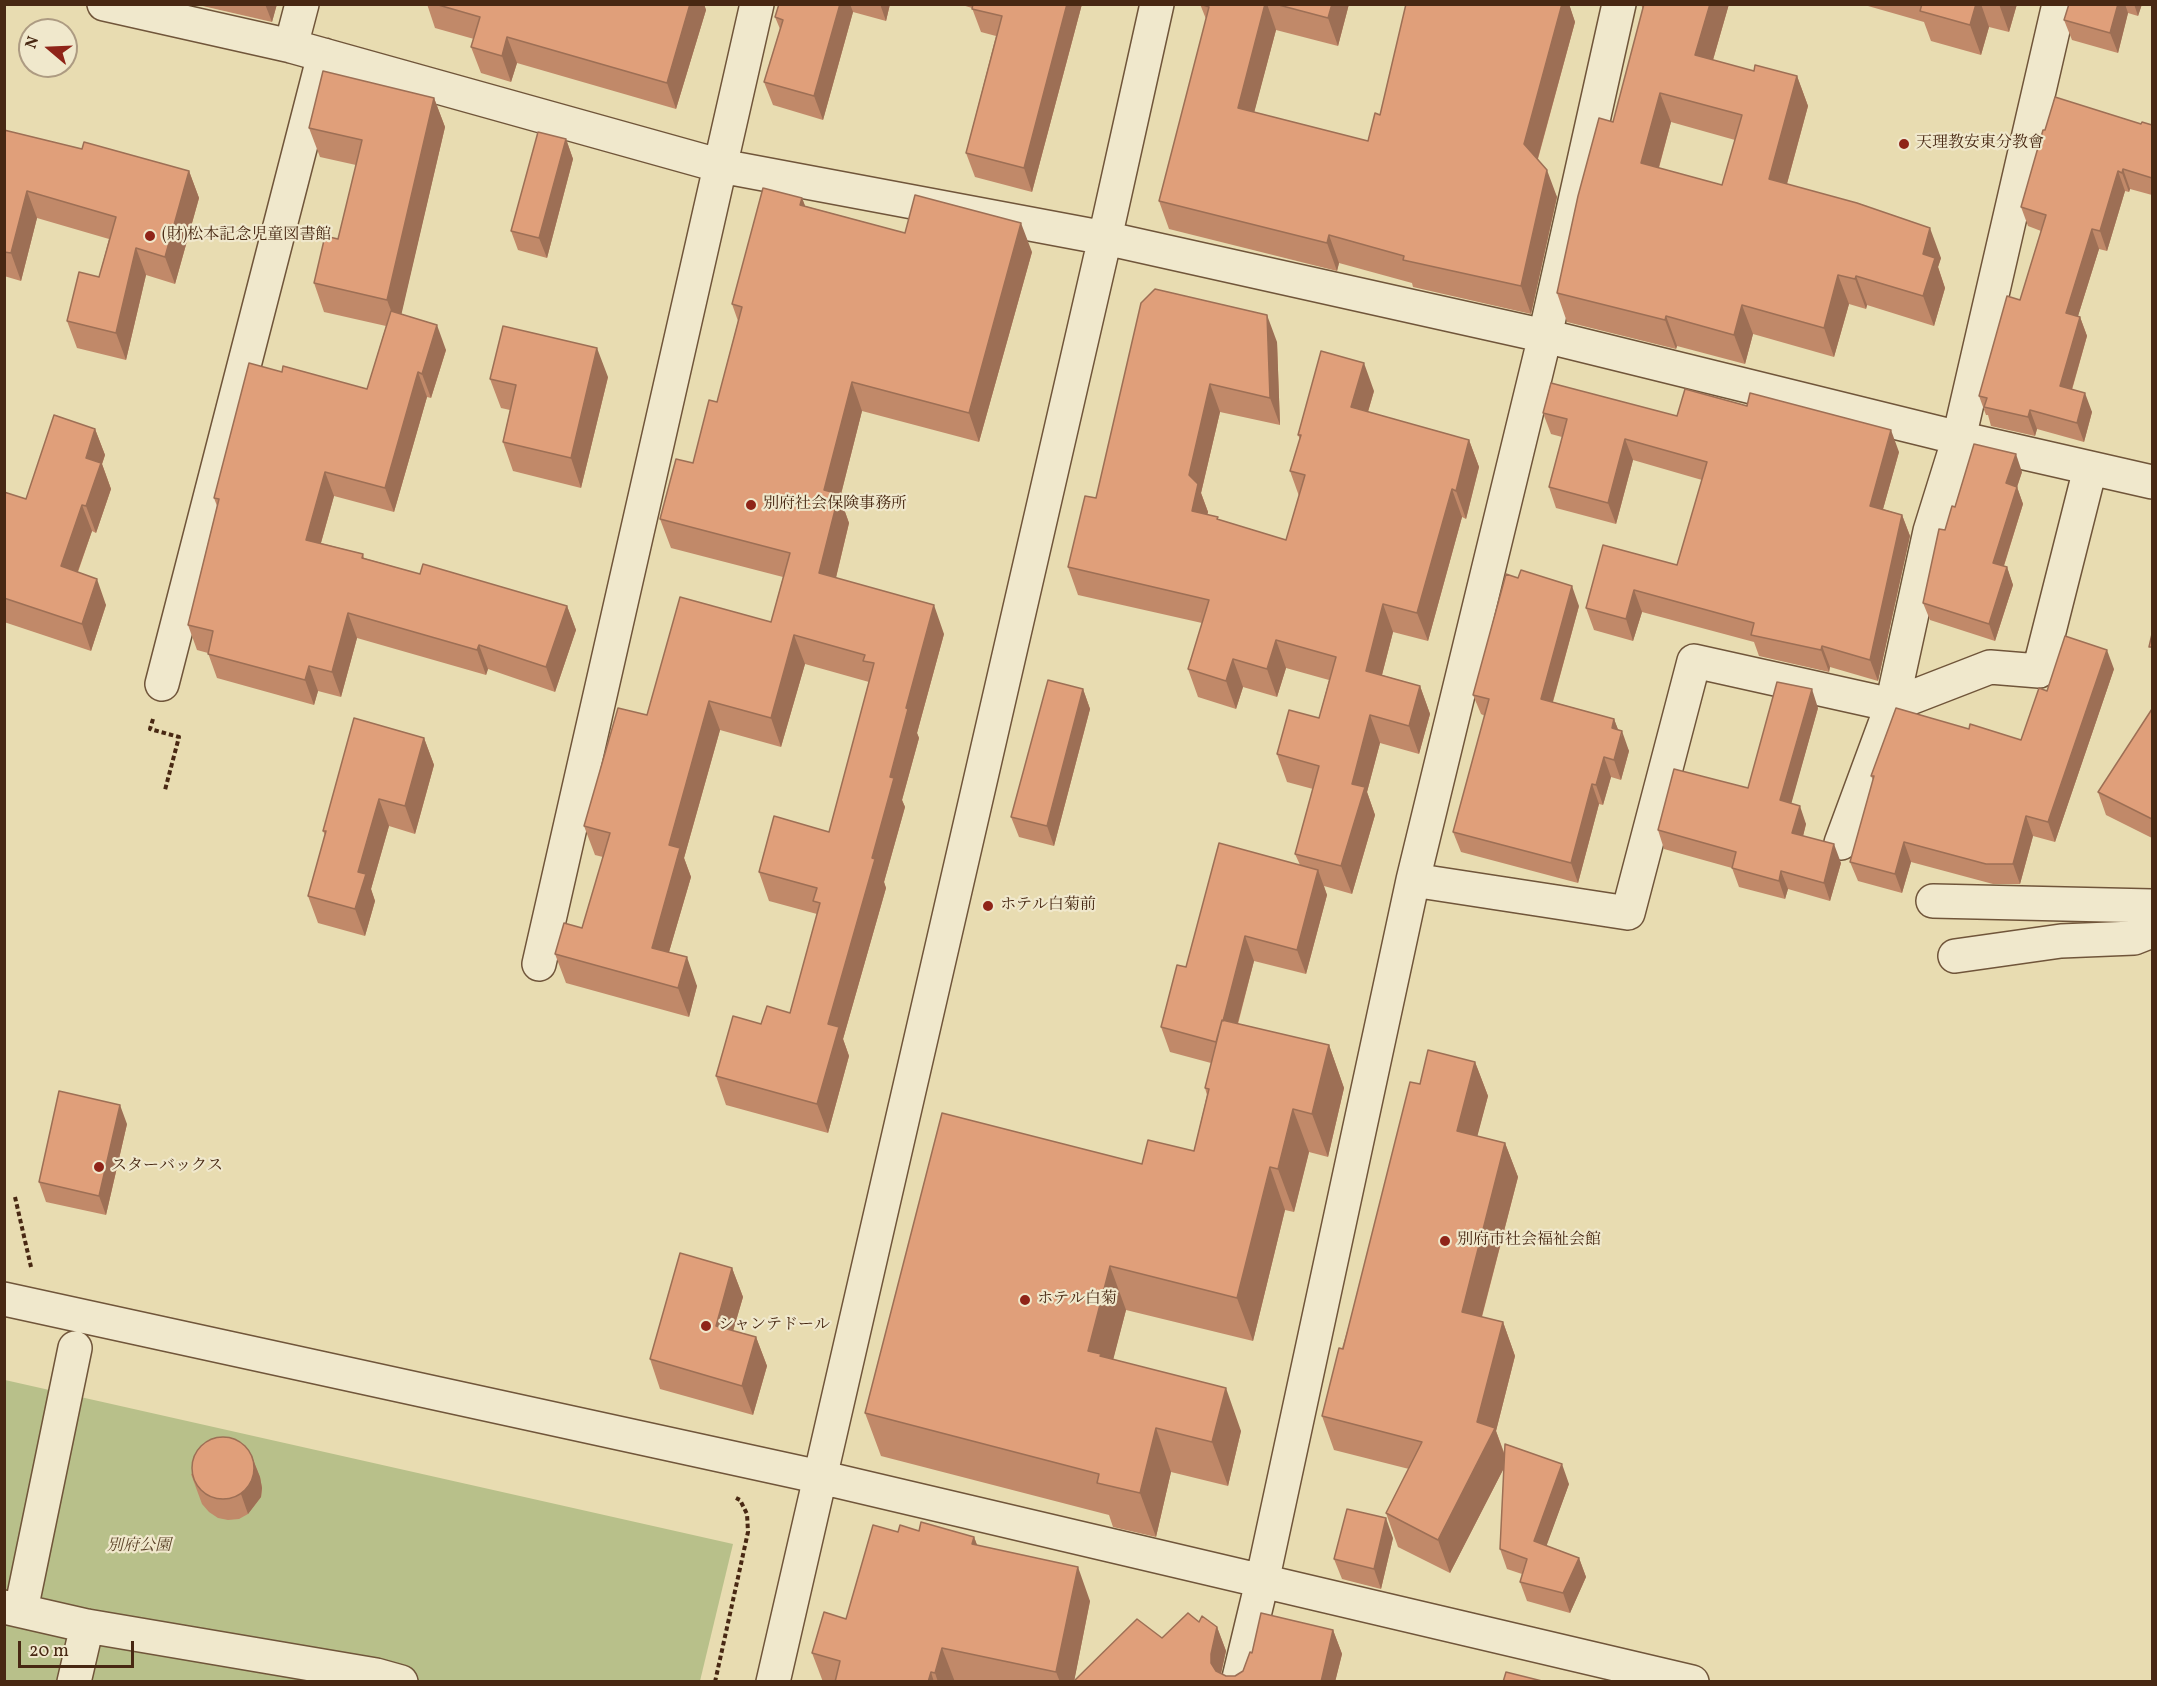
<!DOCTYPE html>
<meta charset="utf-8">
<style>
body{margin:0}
#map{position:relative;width:2157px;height:1686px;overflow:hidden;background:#e8dcb1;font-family:Vollkorn,serif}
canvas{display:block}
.frame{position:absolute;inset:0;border:6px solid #482813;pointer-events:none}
.north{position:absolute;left:18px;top:18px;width:60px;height:60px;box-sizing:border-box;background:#f0e8cc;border:2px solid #ad9b82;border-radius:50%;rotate:289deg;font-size:16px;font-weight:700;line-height:24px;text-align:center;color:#482813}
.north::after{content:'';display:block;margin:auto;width:21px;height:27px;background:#8f2418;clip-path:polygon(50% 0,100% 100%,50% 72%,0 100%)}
.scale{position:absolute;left:18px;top:1641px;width:116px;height:27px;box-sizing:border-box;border:3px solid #482813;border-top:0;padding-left:8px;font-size:18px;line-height:21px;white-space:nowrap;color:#482813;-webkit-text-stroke:4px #f0e8cc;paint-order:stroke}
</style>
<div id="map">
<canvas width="2157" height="1686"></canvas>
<div class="frame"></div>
<div class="north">N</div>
<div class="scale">20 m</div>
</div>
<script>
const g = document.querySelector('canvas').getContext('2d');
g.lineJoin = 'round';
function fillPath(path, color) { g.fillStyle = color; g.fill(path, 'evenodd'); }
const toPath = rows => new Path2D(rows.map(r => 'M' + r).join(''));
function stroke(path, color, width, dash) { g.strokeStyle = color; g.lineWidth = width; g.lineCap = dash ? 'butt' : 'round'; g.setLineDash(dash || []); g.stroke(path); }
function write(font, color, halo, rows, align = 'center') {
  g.font = font + ' Vollkorn,"Noto Serif JP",serif'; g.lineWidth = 4.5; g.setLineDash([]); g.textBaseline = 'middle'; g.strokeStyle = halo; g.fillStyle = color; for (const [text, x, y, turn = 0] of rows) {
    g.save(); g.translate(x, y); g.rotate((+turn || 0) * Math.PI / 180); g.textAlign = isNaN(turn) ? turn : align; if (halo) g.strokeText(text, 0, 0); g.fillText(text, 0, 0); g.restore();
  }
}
fillPath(toPath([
 [5,1380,733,1544,700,1681,5,1682]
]), '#b8c08a');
const minor = toPath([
 [104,4,291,46,721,166,1105,238,1545,336,1959,438,2152,482],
 [291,46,302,4],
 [162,684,324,55],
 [1841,843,1892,705,1930,531,1959,438,2059,4],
 [1413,880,1628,913,1694,661,1892,705,1990,667,2039,671,2090,469],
 [1933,901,2152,906],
 [1955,956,2061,941,2134,938,2152,931],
 [539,964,757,4],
 [4,1299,820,1477,1692,1682],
 [4,1607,87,1626,376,1675,401,1682],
 [21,1610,75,1348],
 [74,1682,87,1626],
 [773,1682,1105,238,1157,4],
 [1238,1682,1262,1582,1413,880,1545,336,1619,4]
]);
stroke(minor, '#70553a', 36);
stroke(toPath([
 [153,719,150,729,179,737,165,790],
 [15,1197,31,1267],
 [715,1682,748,1532,747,1514,740,1500,736,1498]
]), '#482813', 4, [4.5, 3]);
stroke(minor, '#f0e8cc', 33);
fillPath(toPath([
 [194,4,277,4,272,22],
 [427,4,704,4,706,10,676,109,517,63,511,82,481,73,471,47,474,39,435,28],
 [779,4,890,4,886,21,853,12,823,120,773,105,764,82,780,29,775,17],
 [959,4,1082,4,1032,192,975,177,966,153,996,36,981,32,972,8],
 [1200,4,1349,4,1338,46,1276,30,1254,112,1368,141,1380,115,1406,4,1569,4,1575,22,1538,159,1557,197,1531,314,1413,287,1412,283,1339,263,1337,271,1169,229,1159,201,1206,19],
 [1641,4,1729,4,1713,60,1754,71,1797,76,1808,106,1787,184,1941,258,1938,267,1945,288,1934,326,1867,305,1866,309,1849,304,1834,357,1753,334,1745,364,1677,346,1676,349,1567,322,1557,293,1613,122,1643,10],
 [1671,122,1735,140,1722,185,1659,168],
 [1861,4,2017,4,2009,32,1989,27,1981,55,1931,41,1924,22],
 [2069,4,2142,4,2138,16,2128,13,2118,53,2072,40,2064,20],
 [434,98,445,127,401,314,446,350,431,398,427,397,394,512,334,496,321,543,363,554,364,558,420,574,567,606,576,630,555,692,488,669,486,675,357,638,341,697,318,691,314,705,217,678,208,653,197,650,188,625,217,506,214,498,282,372,367,389,386,326,324,312,314,283,338,239,356,165,320,157,309,128],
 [2141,124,2152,125,2152,195,2130,189,2129,192,2125,191,2107,251,2099,249,2078,316,2080,317,2087,336,2072,390,2092,412,2084,442,2037,429,2035,436,1991,426,1988,415,1986,415,1979,396,2020,300,2041,231,2028,226,2021,207,2045,130],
 [4,130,82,149,189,171,199,198,175,284,146,275,126,360,77,348,67,321,99,277,109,239,37,218,21,281,4,276],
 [566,139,573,159,547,258,518,250,511,231],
 [802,198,805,206,905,233,1032,252,979,442,862,411,840,498,849,523,836,578,944,634,917,733,919,738,902,800,905,807,884,882,886,888,843,1039,849,1056,828,1133,726,1105,716,1076,761,1024,790,1013,817,914,769,901,759,872,829,832,869,682,805,664,781,747,720,730,684,858,691,877,669,952,697,986,689,1017,566,983,555,954,582,928,603,857,595,855,584,826,647,715,771,622,783,577,671,548,660,519,693,463,717,402,738,321,732,304],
 [1141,303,1277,342,1280,425,1220,412,1201,493,1208,512,1207,514,1219,520,1286,540,1299,496,1290,471,1300,439,1298,435,1374,391,1368,412,1469,440,1479,467,1466,519,1462,517,1428,641,1393,632,1382,675,1420,686,1430,714,1419,754,1380,743,1367,792,1375,815,1352,894,1324,886,1327,895,1306,974,1254,961,1238,1024,1329,1045,1344,1088,1328,1157,1309,1152,1294,1212,1285,1210,1253,1341,1126,1310,1113,1359,1241,1431,1228,1486,1171,1472,1156,1537,1113,1527,1109,1515,881,1456,865,1413,1142,1164,1194,1151,1207,1095,1205,1088,1211,1063,1170,1052,1161,1027,1186,967,1300,865,1295,854,1313,789,1287,782,1277,754,1319,718,1329,680,1286,668,1277,697,1243,687,1236,709,1198,697,1188,669,1202,623,1078,595,1068,567,1096,498],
 [608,377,581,488,513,471,503,442,510,410,501,408,490,379],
 [1543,413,1677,416,1899,452,1883,509,1902,515,1910,536,1878,681,1830,667,1829,672,1759,656,1754,642,1642,612,1633,641,1594,630,1586,608,1677,565,1702,480,1633,460,1616,524,1556,508,1549,487,1562,437,1551,434],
 [95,429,105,455,102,464,111,489,96,533,92,531,78,572,106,605,91,651,4,622,4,492,26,499],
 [2022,472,2017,487,2023,504,2004,566,2007,567,2013,585,1995,641,1930,620,1923,603,1955,507],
 [1579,606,1553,702,1614,719,1618,730,1629,751,1621,780,1611,777,1603,805,1599,804,1578,883,1461,852,1453,832,1485,716,1481,714,1473,695],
 [2114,669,2055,842,2033,836,2020,884,1993,884,1911,862,1902,893,1858,881,1850,862,1873,780,1871,776,1969,729,2021,740,2047,691],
 [1083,689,1090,709,1054,846,1019,837,1011,817],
 [1818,708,1791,803,1806,824,1803,836,1841,863,1830,901,1788,889,1785,899,1739,887,1732,868,1664,849,1658,830,1748,788],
 [2152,709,2152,838,2106,815,2098,792],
 [424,738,434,765,415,834,389,826,371,889,375,901,365,936,318,923,308,896,325,835,323,831],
 [1475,1062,1488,1096,1477,1136,1505,1143,1518,1177,1482,1317,1503,1322,1515,1356,1496,1431,1505,1455,1569,1484,1546,1546,1579,1558,1586,1577,1570,1613,1527,1601,1520,1582,1522,1574,1507,1569,1500,1549,1504,1468,1450,1573,1398,1547,1386,1513,1409,1469,1334,1450,1322,1416,1420,1084],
 [127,1124,106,1215,46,1202,39,1182],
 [732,1268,743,1297,733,1331,756,1337,767,1366,753,1415,660,1389,650,1359],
 [252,1457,260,1477,262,1488,261,1497,248,1514,239,1519,228,1520,218,1518,209,1512,202,1504,191,1474],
 [919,1531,974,1537,977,1545,1090,1601,1074,1681,1162,1638,1199,1622,1217,1627,1226,1651,1221,1674,1226,1676,1235,1676,1243,1671,1252,1653,1333,1630,1342,1654,1335,1682,823,1682,812,1653,846,1619,898,1532],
 [1393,1538,1381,1589,1342,1579,1334,1559]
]), '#c18969');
fillPath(toPath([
 [265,4,277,4,272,22],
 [690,4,704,4,706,10,676,109,667,83],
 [840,4,850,4,853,12,823,120,814,96],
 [880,4,890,4,886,21],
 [1067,4,1082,4,1032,192,1024,168],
 [1265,4,1267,4,1276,30,1248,136,1238,108],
 [1332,4,1349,4,1338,46,1328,18],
 [1562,4,1569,4,1575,22,1534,172,1524,144],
 [1710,4,1729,4,1706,84,1695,55],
 [1976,4,1981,4,1989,27,1981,55,1970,25],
 [1999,4,2017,4,2009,32],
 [2118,4,2125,4,2128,13,2118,53,2110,33],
 [2134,4,2142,4,2138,16],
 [507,37,517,63,511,82,502,56],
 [1797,76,1808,106,1780,209,1769,179],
 [1660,93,1671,122,1652,192,1641,163],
 [434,98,445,127,398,329,387,300],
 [566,139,573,159,547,258,539,238],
 [2123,169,2130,189,2129,192,2122,173],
 [1547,170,1557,197,1531,314,1521,286],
 [189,171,199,198,175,284,165,257],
 [2118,171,2125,191,2107,251,2100,231],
 [27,191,37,218,21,281,11,253],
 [802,198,813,226,800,205],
 [1021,223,1032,252,979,442,969,413],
 [1930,228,1941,258,1938,267,1945,288,1934,326,1923,296,1923,254],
 [2092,229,2099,249,2073,332,2066,313],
 [1329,235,1339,263,1337,271,1327,243],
 [136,248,146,275,126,360,116,333],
 [1838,275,1849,304,1834,357,1824,328],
 [1856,276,1867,305,1866,309,1855,279],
 [1742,305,1753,334,1745,364,1734,335],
 [1267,315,1277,342,1280,425,1270,398],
 [1666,316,1677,346,1676,349,1665,320],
 [2080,317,2087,336,2067,406,2060,386],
 [437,325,446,350,431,398,422,374],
 [597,348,608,377,581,488,571,458],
 [1364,363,1374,391,1361,435,1351,407],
 [418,372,427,397,394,512,385,488],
 [852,382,862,411,840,498,849,523,830,602,819,573,824,490],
 [1210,384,1220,412,1201,493,1208,512,1202,538,1192,511,1189,475],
 [2085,393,2092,412,2084,442,2077,423],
 [2030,410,2037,429,2035,436,2028,417],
 [95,429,105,455,102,464,111,489,96,533,86,506,86,458],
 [1891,430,1899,452,1878,527,1870,506],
 [1625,439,1633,460,1616,524,1608,503],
 [1469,440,1479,467,1466,519,1456,491],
 [2016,454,2022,472,2017,487,2023,504,1999,581,1993,563,2006,483],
 [325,472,334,496,315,564,306,540],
 [1452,489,1462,517,1428,641,1417,613],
 [82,505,92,531,70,593,61,566],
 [1902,515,1910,536,1878,681,1870,660],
 [2007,567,2013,585,1995,641,1989,624],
 [97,579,106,605,91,651,82,624],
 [1572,586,1579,606,1548,719,1541,699],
 [1634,590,1642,612,1633,641,1626,619],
 [1383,604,1393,632,1376,698,1366,671],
 [934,605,944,634,917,733,919,738,902,800,905,807,884,882,886,888,843,1039,849,1056,828,1133,817,1104,828,1024,872,858,906,708],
 [567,606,576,630,555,692,546,667],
 [348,613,357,638,341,697,332,672],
 [794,635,805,664,781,747,771,718],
 [1276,640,1286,668,1277,697,1267,669],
 [479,645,488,669,486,675,477,650],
 [1822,646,1830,667,1829,672,1821,650],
 [2107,650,2114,669,2055,842,2048,822],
 [1233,659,1243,687,1236,709,1226,681],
 [309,666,318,691,314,705,305,680],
 [1420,686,1430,714,1419,754,1409,726],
 [1083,689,1090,709,1054,846,1047,826],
 [1812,689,1818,708,1787,819,1780,800],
 [709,701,720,730,684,858,691,877,662,976,652,948,669,845],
 [1370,715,1380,743,1367,792,1375,815,1352,894,1341,866,1352,784],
 [1614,719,1621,737,1622,731,1629,751,1621,780,1614,760,1612,728],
 [424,738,434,765,415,834,405,806],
 [1604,757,1611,777,1603,805,1596,785],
 [1592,784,1599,804,1578,883,1571,863],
 [379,799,389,826,371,889,375,901,365,936,355,909,358,872],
 [1800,806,1806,824,1799,852,1792,833],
 [2026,816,2033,836,2020,884,2013,864],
 [1904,842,1911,862,1902,893,1895,874],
 [1834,844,1841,863,1830,901,1824,883],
 [1318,870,1327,895,1306,974,1297,950],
 [1781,871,1788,889,1785,899,1779,881],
 [1245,936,1254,961,1226,1067,1217,1042],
 [687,957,697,986,689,1017,678,988],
 [1329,1045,1344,1088,1328,1157,1312,1114],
 [1475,1062,1488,1096,1470,1164,1457,1131],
 [120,1105,127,1124,106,1215,99,1196],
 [1293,1109,1309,1152,1294,1212,1278,1169],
 [1505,1143,1518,1177,1474,1346,1462,1312],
 [1270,1167,1285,1210,1253,1341,1237,1298],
 [1110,1266,1126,1310,1109,1376,1088,1351],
 [732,1268,743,1297,726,1355,716,1326],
 [1503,1322,1515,1356,1496,1431,1507,1462,1450,1573,1438,1540,1477,1422],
 [756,1337,767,1366,753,1415,742,1386],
 [1226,1388,1241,1431,1228,1486,1212,1442],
 [1156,1428,1171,1472,1156,1537,1140,1493],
 [252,1457,260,1477,262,1488,261,1497,248,1514,241,1494],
 [1562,1464,1569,1484,1541,1561,1534,1541],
 [1386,1518,1393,1538,1381,1589,1374,1569],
 [974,1537,987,1571,972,1544],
 [1579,1558,1586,1577,1570,1613,1563,1593],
 [1078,1567,1090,1601,1074,1682,1060,1682,1056,1672],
 [1217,1627,1226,1651,1220,1678,1211,1663,1211,1654],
 [1333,1630,1342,1654,1335,1682,1321,1682],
 [942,1648,955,1682,938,1682,935,1673],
 [931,1672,934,1682,928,1682]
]), '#9d6f55');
const building = toPath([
 [435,4,690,4,667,83,507,37,502,56,471,47,480,17,435,4],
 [779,4,840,4,814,96,764,82,783,20,775,17,779,4],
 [973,4,1067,4,1024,168,966,153,1002,16,972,9,973,4],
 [1200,4,1265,4,1238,108,1368,141,1375,113,1380,115,1406,4,1562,4,1524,144,1547,170,1521,286,1403,260,1404,256,1329,235,1327,243,1159,201,1209,7,1200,4],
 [1275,4,1332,4,1328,18,1275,4],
 [1644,4,1710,4,1695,55,1754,71,1755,65,1797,76,1769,179,1857,203,1930,228,1923,254,1935,258,1923,296,1856,276,1855,279,1838,275,1824,328,1742,305,1734,335,1666,316,1665,320,1557,293,1578,196,1599,118,1613,122,1644,4],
 [1660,93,1742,115,1722,185,1641,163,1660,93],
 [1922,4,1976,4,1970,25,1920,11,1922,4],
 [2069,4,2118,4,2110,33,2064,20,2069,4],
 [323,71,434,98,387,300,314,283,325,236,338,239,362,140,309,128,323,71],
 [2055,97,2141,124,2142,122,2152,125,2152,178,2123,169,2122,173,2118,171,2100,231,2092,229,2066,313,2080,317,2060,386,2085,393,2077,423,2030,410,2028,417,1984,407,1987,398,1979,396,2007,296,2020,300,2046,215,2021,207,2043,130,2045,130,2055,97],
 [4,130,82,149,84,142,189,171,165,257,136,248,116,333,67,321,79,272,99,277,116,217,27,191,11,253,4,252,4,130],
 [538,132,566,139,539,238,511,231,538,132],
 [763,188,802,198,800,205,905,233,915,195,1021,223,969,413,852,382,824,490,839,494,819,573,934,605,906,708,908,709,890,777,894,778,872,858,875,859,828,1024,839,1027,817,1104,716,1076,733,1016,761,1024,767,1006,790,1013,820,903,813,901,817,888,759,872,774,816,829,832,874,663,863,661,865,655,794,635,771,718,709,701,669,845,680,848,652,948,687,957,678,988,555,954,564,923,582,928,610,833,584,826,618,708,647,715,680,597,771,622,790,553,660,519,676,459,693,463,709,400,717,402,742,307,732,304,763,188],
 [1155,289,1267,315,1270,398,1210,384,1189,475,1198,484,1192,511,1218,517,1217,519,1286,540,1305,475,1290,471,1301,435,1298,435,1321,351,1364,363,1351,407,1469,440,1456,491,1452,489,1417,613,1383,604,1366,671,1420,686,1409,726,1370,715,1352,784,1365,787,1341,866,1295,854,1319,766,1277,754,1289,710,1319,718,1336,657,1276,640,1267,669,1233,659,1226,681,1188,669,1209,600,1068,567,1085,496,1096,498,1141,303,1155,289],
 [391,311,437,325,422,374,418,372,385,488,325,472,306,540,363,554,362,558,420,574,423,564,567,606,546,667,479,645,477,650,348,613,332,672,309,666,305,680,208,654,213,631,188,625,219,499,214,498,249,363,282,372,283,366,367,389,391,311],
 [503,326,597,348,571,458,503,442,516,385,490,379,503,326],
 [1551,383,1677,416,1685,389,1747,406,1750,393,1891,430,1870,506,1902,515,1870,660,1822,646,1821,650,1751,635,1754,623,1634,590,1626,619,1586,608,1603,545,1677,565,1707,462,1625,439,1608,503,1549,487,1567,419,1543,413,1551,383],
 [54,415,95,429,86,458,101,463,86,506,82,505,61,566,97,579,82,624,4,598,4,492,26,499,54,415],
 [1974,444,2016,454,2006,483,2017,487,1993,563,2007,567,1989,624,1923,603,1939,529,1945,530,1952,506,1955,507,1974,444],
 [1521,570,1572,586,1541,699,1614,719,1612,728,1622,731,1614,760,1604,757,1596,785,1592,784,1571,863,1453,832,1489,699,1473,695,1506,574,1518,578,1521,570],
 [2152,634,2152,647,2149,647,2152,634],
 [2065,636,2107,650,2048,822,2026,816,2013,864,1986,864,1904,842,1895,874,1850,862,1874,776,1871,776,1896,708,1969,729,1970,724,2021,740,2039,688,2047,691,2065,636],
 [1048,680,1083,689,1047,826,1011,817,1048,680],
 [1777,682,1812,689,1780,800,1800,806,1792,833,1834,844,1824,883,1781,871,1779,881,1732,868,1736,852,1658,830,1674,769,1748,788,1777,682],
 [2152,709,2152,819,2098,792,2152,709],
 [354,718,424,738,405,806,379,799,358,872,366,874,355,909,308,896,326,831,323,831,354,718],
 [1219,843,1318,870,1297,950,1245,936,1223,1021,1222,1020,1216,1042,1161,1027,1177,965,1186,967,1219,843],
 [1222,1020,1329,1045,1312,1114,1293,1109,1278,1169,1270,1167,1237,1298,1110,1266,1088,1351,1101,1354,1100,1356,1226,1388,1212,1442,1156,1428,1140,1493,1097,1483,1099,1474,865,1413,942,1113,1142,1164,1148,1140,1194,1151,1209,1089,1205,1088,1222,1020],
 [1428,1050,1475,1062,1457,1131,1505,1143,1462,1312,1503,1322,1477,1422,1495,1428,1438,1540,1386,1513,1422,1442,1322,1416,1339,1348,1343,1349,1410,1082,1420,1084,1428,1050],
 [59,1091,120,1105,99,1196,39,1182,59,1091],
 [680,1253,732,1268,716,1326,756,1337,742,1386,650,1359,680,1253],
 '192 1468a31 31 0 1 1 62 0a31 31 0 1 1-62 0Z',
 [1505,1444,1562,1464,1534,1541,1579,1558,1563,1593,1520,1582,1527,1559,1500,1549,1505,1444],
 [1347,1509,1386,1518,1374,1569,1334,1559,1347,1509],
 [921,1522,974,1537,972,1544,1078,1567,1056,1672,942,1648,935,1673,931,1672,928,1682,835,1682,840,1661,812,1653,824,1612,846,1619,873,1525,898,1532,900,1525,919,1531,921,1522],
 [1188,1613,1199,1622,1202,1616,1217,1627,1211,1654,1211,1663,1216,1671,1226,1676,1235,1676,1243,1671,1250,1652,1252,1653,1261,1613,1333,1630,1321,1682,1073,1682,1137,1619,1162,1638,1188,1613],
 [1506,1672,1546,1682,1503,1682,1506,1672]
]);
fillPath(building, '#e09f7a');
stroke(building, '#9d6f55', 1.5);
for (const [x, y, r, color] of [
 [1904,144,6,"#8f2418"],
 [150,236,6,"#8f2418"],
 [751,505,6,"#8f2418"],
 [988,906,6,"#8f2418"],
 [99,1167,6,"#8f2418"],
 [1445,1241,6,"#8f2418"],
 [1025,1300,6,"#8f2418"],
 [706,1326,6,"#8f2418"]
]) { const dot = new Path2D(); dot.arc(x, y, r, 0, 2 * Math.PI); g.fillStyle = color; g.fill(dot); stroke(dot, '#f0e8cc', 2); }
write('16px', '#482813', '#f0e8cc', [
 ["天理教安東分教會",1916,144],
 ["(財)松本記念児童図書館",162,236],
 ["別府社会保険事務所",763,505],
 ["ホテル白菊前",1000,906],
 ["スターバックス",111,1167],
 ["別府市社会福祉会館",1457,1241],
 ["ホテル白菊",1037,1300],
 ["シャンテドール",718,1326]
], 'left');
write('italic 16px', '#5e462b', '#f0e8cc', [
 ["別府公園",139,1547]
]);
</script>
